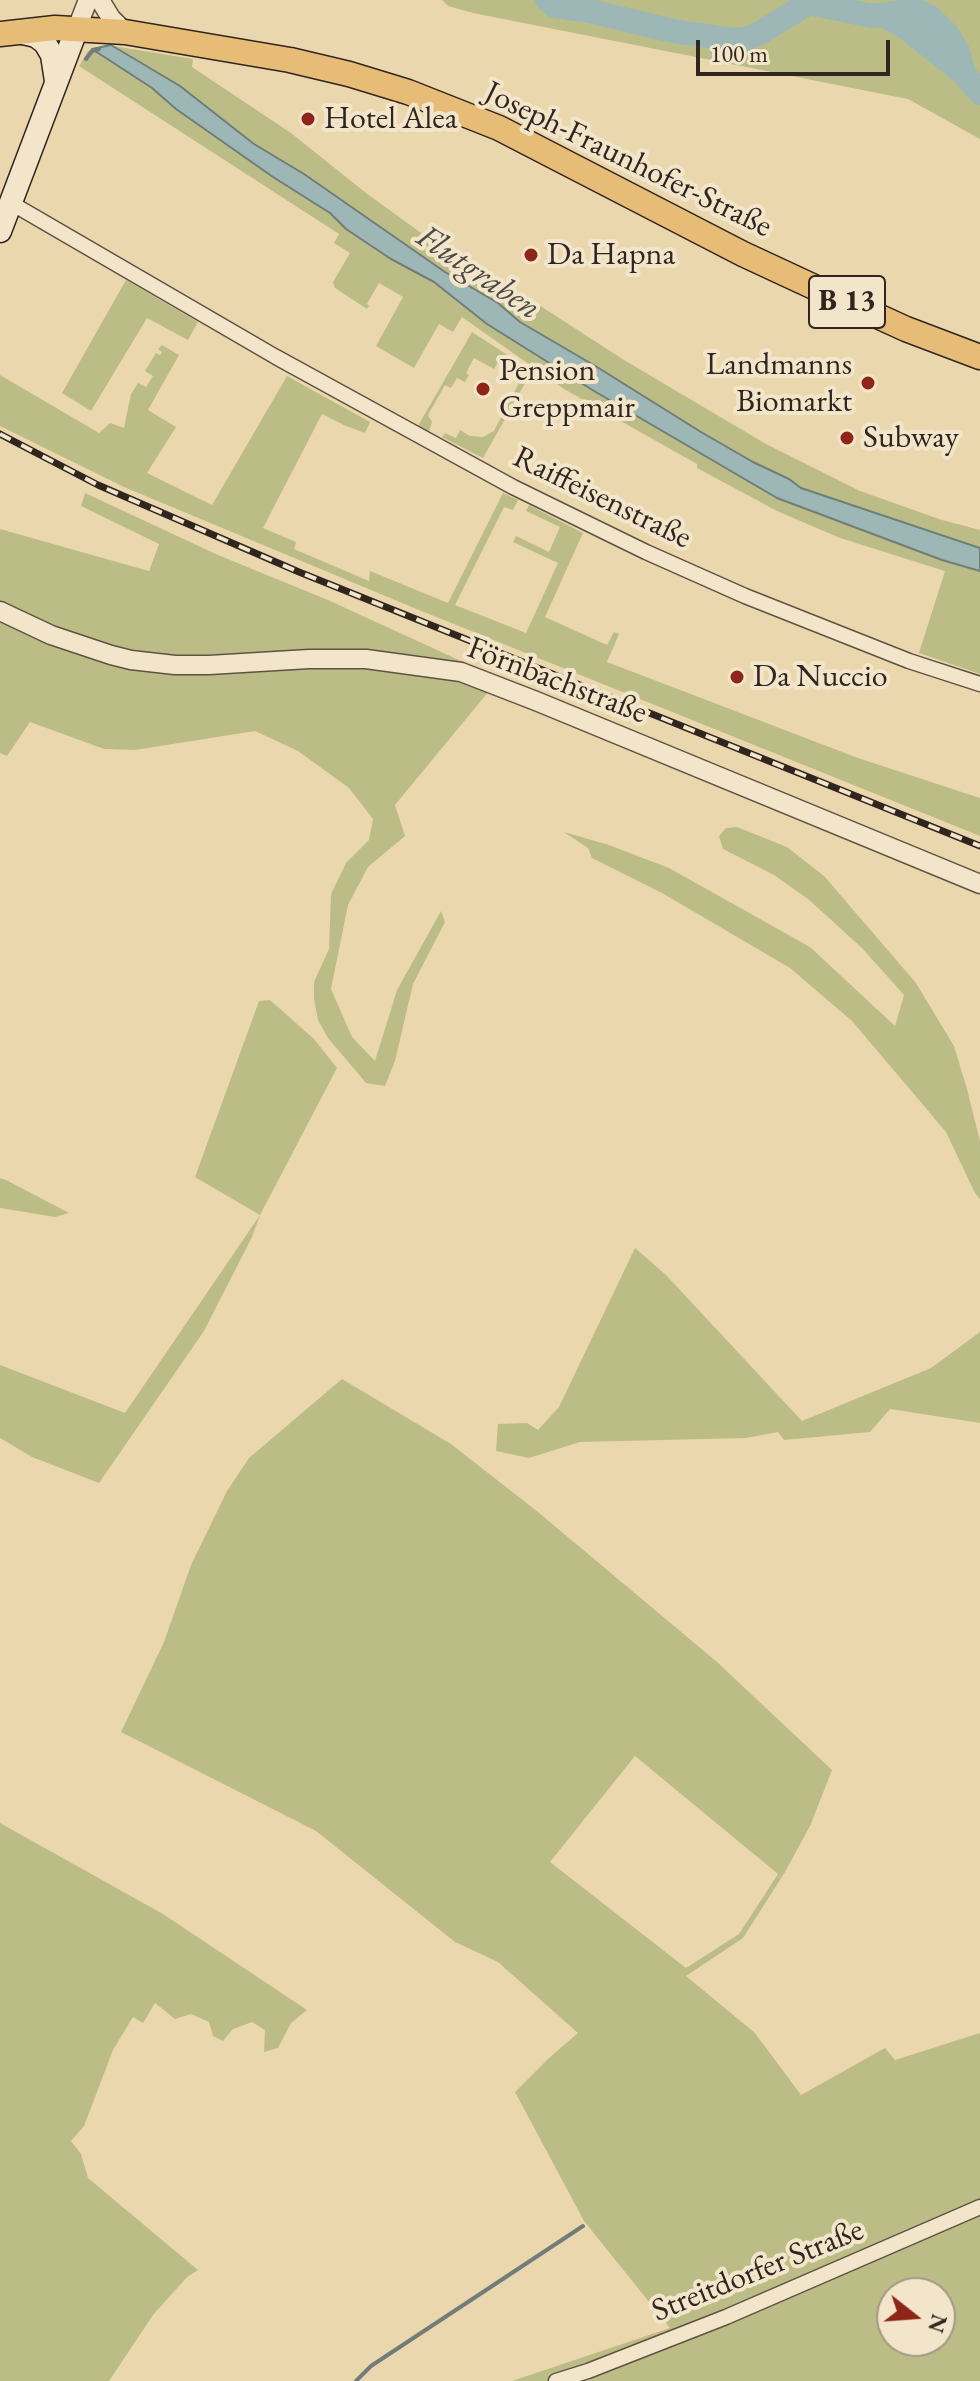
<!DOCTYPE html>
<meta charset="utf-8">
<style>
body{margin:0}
#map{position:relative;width:980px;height:2381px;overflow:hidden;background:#ebd7ad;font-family:"EB Garamond",serif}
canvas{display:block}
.north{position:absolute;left:876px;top:2277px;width:80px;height:80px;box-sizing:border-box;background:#f2e5ca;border:2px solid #a49886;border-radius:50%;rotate:107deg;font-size:22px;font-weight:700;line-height:32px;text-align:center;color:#30251f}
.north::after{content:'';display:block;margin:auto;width:28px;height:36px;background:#8f2418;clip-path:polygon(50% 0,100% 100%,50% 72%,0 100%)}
.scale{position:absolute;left:696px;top:40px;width:194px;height:36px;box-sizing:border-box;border:4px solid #30251f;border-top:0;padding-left:10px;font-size:24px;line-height:28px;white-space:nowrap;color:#30251f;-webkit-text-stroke:6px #f2e5ca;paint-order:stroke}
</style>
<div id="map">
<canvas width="980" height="2381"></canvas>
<div class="north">N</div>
<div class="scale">100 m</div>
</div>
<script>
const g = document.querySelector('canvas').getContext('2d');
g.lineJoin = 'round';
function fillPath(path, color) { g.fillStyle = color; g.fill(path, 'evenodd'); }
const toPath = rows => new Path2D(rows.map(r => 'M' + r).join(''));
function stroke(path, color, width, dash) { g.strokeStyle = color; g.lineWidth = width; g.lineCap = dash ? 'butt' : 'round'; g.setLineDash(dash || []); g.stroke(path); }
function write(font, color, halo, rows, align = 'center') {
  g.font = font + ' "EB Garamond",serif'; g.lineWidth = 8; g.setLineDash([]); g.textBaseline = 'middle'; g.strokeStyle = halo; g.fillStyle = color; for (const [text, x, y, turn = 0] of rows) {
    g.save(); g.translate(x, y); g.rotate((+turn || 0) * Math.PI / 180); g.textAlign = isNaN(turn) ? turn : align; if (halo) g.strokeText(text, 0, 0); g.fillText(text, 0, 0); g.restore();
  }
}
fillPath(toPath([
 [442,0,980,0,980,139,908,99,473,13,448,6],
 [107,45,193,59,192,67,291,133,366,193,515,301,542,307,624,360,766,444,860,491,942,520,980,530,980,674,919,653,945,571,840,538,777,511,697,468,697,464,564,389,462,317,453,332,439,324,414,368,376,346,403,297,379,283,367,304,369,306,367,309,335,288,333,282,350,253,334,243,339,234,79,66,88,51],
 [126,280,198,322,188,340,147,318,91,411,62,393],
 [472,332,532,371,483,458,442,437,445,433,456,438,460,430,470,436,483,437,494,431,524,373,500,359,494,369,474,358,466,373,469,375,465,382,457,378,451,388,445,385,428,415,432,422,429,432,418,426],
 [162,345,179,355,148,410,176,427,147,473,212,505,287,376,370,422,365,433,346,426,322,414,263,528,296,542,294,549,369,581,370,571,448,603,503,493,518,500,513,510,504,507,455,605,526,633,558,563,513,542,516,536,549,552,560,527,526,511,529,505,583,533,545,617,607,645,614,632,619,634,607,662,858,758,980,798,980,836,414,608,124,487,0,426,0,375,99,433,110,423,124,428,131,394,138,383,146,387,153,376,145,371,156,353,160,355,162,352,158,349],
 [85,493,218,555,328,600,472,666,213,661,120,650,88,642,0,603,0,529,149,571,159,544,81,506],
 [0,618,109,662,356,665,419,672,472,684,489,691,395,805,405,836,368,867,348,905,331,989,352,1037,375,1061,397,990,441,911,445,922,413,984,395,1061,385,1086,366,1083,328,1038,318,1020,314,999,314,982,329,949,331,894,346,863,369,840,373,819,349,788,298,751,255,731,135,750,104,749,30,722,7,756,0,753],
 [737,827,787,847,824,876,916,983,954,1046,967,1089,980,1141,980,1199,975,1193,946,1132,852,1021,790,968,662,893,592,858,588,848,564,832,609,845,669,868,810,947,895,1026,904,995,862,948,808,899,774,875,723,849,719,836,726,828],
 [270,1000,314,1039,337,1068,260,1215,252,1237,204,1331,99,1483,32,1457,0,1438,0,1365,125,1413,260,1215,195,1177,259,1001],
 [0,1178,8,1181,69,1213,55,1217,0,1208],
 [635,1248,666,1275,802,1421,931,1368,980,1332,980,1423,890,1409,870,1432,784,1440,778,1432,746,1438,580,1442,529,1458,496,1451,498,1424,527,1423,538,1430,559,1407],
 [342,1379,451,1444,538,1512,717,1662,832,1770,810,1826,785,1872,743,1938,686,1976,755,2033,801,2095,885,2048,895,2060,980,2033,980,2381,512,2381,670,2328,584,2221,515,2092,549,2058,578,2033,498,1962,455,1942,316,1831,121,1732,164,1642,191,1565,227,1491,249,1458],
 [635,1756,778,1874,739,1934,686,1968,550,1862],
 [892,2293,940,2293,940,2341,892,2341],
 [0,1823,163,1914,307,2010,291,2023,278,2048,264,2052,265,2030,252,2022,233,2029,223,2041,213,2036,209,2022,191,2014,175,2019,155,2003,143,2023,133,2017,113,2050,84,2126,71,2141,81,2154,88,2178,198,2270,187,2277,153,2315,109,2381,0,2381]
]), '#bcbd86');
const water = toPath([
 [111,45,180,86,254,144,304,174,445,272,498,303,520,322,597,367,701,432,753,462,789,479,801,488,980,548,980,571,942,560,777,498,594,391,487,324,434,282,391,259,346,229,330,213,273,177,176,109,152,88,92,49,111,45]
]);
fillPath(water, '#9cb7b5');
stroke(water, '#717d79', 2);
stroke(toPath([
 [86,59,92,51,99,49],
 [356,2381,371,2366,583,2226]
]), '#717d79', 4);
stroke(toPath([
 [547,0,555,6,590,11,673,31,734,40,746,39,758,34,809,3,872,16,916,10,930,17,949,36,958,52,964,74],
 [884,15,905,27,947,60,964,74,980,93]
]), '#9cb7b5', 24);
const minor = toPath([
 [11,203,276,357,513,487,646,552,745,596,909,661,980,684],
 [556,2381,588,2371,726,2317,980,2207]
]);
const tertiary = toPath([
 [100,0,111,18,125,32],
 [77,28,88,0],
 [0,611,51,635,111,655,131,660,175,665,209,665,309,659,366,659,461,672,536,701,980,884]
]);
const secondary = toPath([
 [19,32,36,36,45,43,52,55,56,81],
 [0,231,77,28]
]);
const primary = toPath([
 [0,34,55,28,125,32,290,60,349,74,408,92,499,128,743,254,814,287,906,329,980,357]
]);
stroke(minor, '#5f5242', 17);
stroke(tertiary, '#5f5242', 21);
stroke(secondary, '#30251f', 25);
stroke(primary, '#30251f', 27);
stroke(minor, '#f2e5ca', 14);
stroke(tertiary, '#f2e5ca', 18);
stroke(secondary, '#f2e5ca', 22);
stroke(primary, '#e6bc76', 24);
const rail = toPath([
 [0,434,98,485,299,572,980,846]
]);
stroke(rail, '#30251f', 7);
stroke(rail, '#f2e5ca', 4, [12]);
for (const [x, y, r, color] of [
 [308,119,8,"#8f2418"],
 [531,255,8,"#8f2418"],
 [868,383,8,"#8f2418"],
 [483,389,8,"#8f2418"],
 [847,438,8,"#8f2418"],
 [737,677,8,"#8f2418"]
]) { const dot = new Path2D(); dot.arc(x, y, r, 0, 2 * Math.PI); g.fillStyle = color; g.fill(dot); stroke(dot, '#f2e5ca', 3); }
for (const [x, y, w] of [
 [847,302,76]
]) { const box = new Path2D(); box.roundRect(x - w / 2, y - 26, w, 52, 6); g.fillStyle = '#f2e5ca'; g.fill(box); stroke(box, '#30251f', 2); }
write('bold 30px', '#30251f', null, [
 ["B 13",847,302]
]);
write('32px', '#30251f', '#f2e5ca', [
 ["Hotel Alea",324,119],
 ["Da Hapna",547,255],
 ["Landmanns",852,365,"right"],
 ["Biomarkt",852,402,"right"],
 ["Pension",499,371],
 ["Greppmair",499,408],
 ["Subway",863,438],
 ["Da Nuccio",753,677]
], 'left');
write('32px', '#30251f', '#f2e5ca', [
 ["Joseph-Fraunhofer-Straße",628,160,26],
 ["Raiffeisenstraße",602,498,26],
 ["Förnbachstraße",557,681,21],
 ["Streitdorfer Straße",758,2271,-22]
]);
write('italic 34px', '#4b4a44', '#f2e5ca', [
 ["Flutgraben",478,273,34]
]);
</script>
